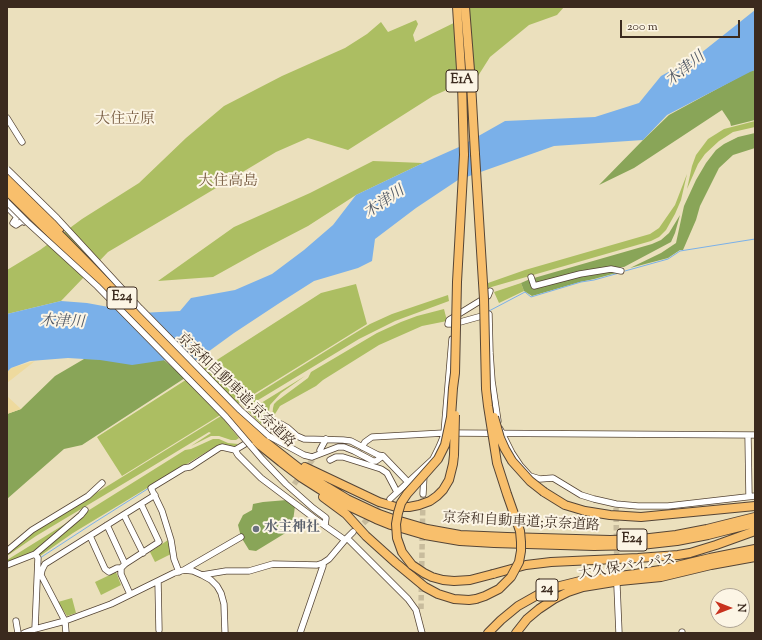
<!DOCTYPE html>
<meta charset="utf-8">
<style>
body{margin:0}
#map{position:relative;width:762px;height:640px;overflow:hidden;background:#ebe0bd;font-family:"Sorts Mill Goudy",serif}
canvas{display:block}
.frame{position:absolute;inset:0;border:8px solid #3b2a1e;pointer-events:none}
.north{position:absolute;left:710px;top:588px;width:40px;height:40px;box-sizing:border-box;background:#fcf5e5;border:1px solid #afa495;border-radius:50%;rotate:90deg;font-size:11px;font-weight:700;line-height:16px;text-align:center;color:#3b2a1e}
.north::after{content:'';display:block;margin:auto;width:14px;height:18px;background:#c8321e;clip-path:polygon(50% 0,100% 100%,50% 72%,0 100%)}
.scale{position:absolute;left:620px;top:20px;width:120px;height:18px;box-sizing:border-box;border:2px solid #3b2a1e;border-top:0;padding-left:5px;font-size:12px;line-height:14px;white-space:nowrap;color:#3b2a1e;-webkit-text-stroke:3px #fcf5e5;paint-order:stroke}
</style>
<div id="map">
<canvas width="762" height="640"></canvas>
<div class="frame"></div>
<div class="north">N</div>
<div class="scale">200 m</div>
</div>
<script>
const g = document.querySelector('canvas').getContext('2d');
g.lineJoin = 'round';
function fillPath(path, color) { g.fillStyle = color; g.fill(path, 'evenodd'); }
const toPath = rows => new Path2D(rows.map(r => 'M' + r).join(''));
function stroke(path, color, width, dash) { g.strokeStyle = color; g.lineWidth = width; g.lineCap = dash ? 'butt' : 'round'; g.setLineDash(dash || []); g.stroke(path); }
function write(font, color, halo, rows, align = 'center') {
  g.font = font + ' "Sorts Mill Goudy","Noto Serif JP",serif'; g.lineWidth = 4; g.setLineDash([]); g.textBaseline = 'middle'; g.strokeStyle = halo; g.fillStyle = color; for (const [text, x, y, turn = 0] of rows) {
    g.save(); g.translate(x, y); g.rotate((+turn || 0) * Math.PI / 180); g.textAlign = isNaN(turn) ? turn : align; if (halo) g.strokeText(text, 0, 0); g.fillText(text, 0, 0); g.restore();
  }
}
fillPath(toPath([
 [463,7,564,7,557,15,529,25,490,57,478,76,433,96,348,150,308,138,276,152,181,209,108,252,61,301,7,314,7,270,40,250,82,219,139,183,186,138,224,106,282,76,345,48,367,34,381,22,388,32,416,20,418,24,413,35,415,42,468,16],
 [755,121,755,127,733,132,719,141,705,154,698,164,687,189,692,166,696,155,708,139,724,129],
 [373,161,423,163,356,195,308,226,258,252,213,277,158,281,234,227,310,193],
 [687,174,681,200,675,214,666,230,659,237,651,241,488,288,488,283,525,270,650,234,659,228,675,205],
 [521,283,524,291,499,303,494,292],
 [356,284,367,324,122,476,97,437,321,293],
 [448,295,449,301,395,321,359,339,245,408,241,404,342,341,370,324,392,314],
 [444,309,447,321,422,326,379,345,323,380,316,386,280,406,275,414,274,420,267,427,272,419,273,408,274,404,277,401,308,378,311,372,377,333,401,322,417,316],
 [305,376,281,393,270,405,268,417,266,422,262,425,248,411],
 [221,416,239,438,236,440,231,440,219,436,211,436,191,446,211,433,209,432,148,469,36,536,7,556,7,554,33,532],
 [213,439,219,439,228,443,238,444,234,447,229,447,223,445,218,445,73,533,40,556,38,552,86,512,185,450,191,449],
 [73,519,34,553,7,564,7,560],
 [168,540,171,554,155,562,150,552],
 [116,572,121,585,101,595,95,582],
 [72,598,76,613,67,616,58,602]
]), '#acbe62');
fillPath(toPath([
 [755,70,755,120,731,126,730,122,722,110,634,168,599,185,643,140,669,115,750,71],
 [755,133,755,148,733,155,719,168,700,206,696,220,683,250,680,250,668,258,630,268,661,253,676,243,684,206,696,180,706,163,716,150,724,144,738,137],
 [680,215,675,233,671,242,624,267,610,267,535,284,534,278,652,244,661,240,669,233],
 [612,270,620,272,594,279,580,282,532,296,524,291,521,283,530,279,533,287,580,275],
 [84,359,164,360,185,378,82,445,64,449,7,499,7,414,21,409,55,376],
 [287,500,295,506,292,529,256,551,249,550,241,537,238,525,243,515,252,510,253,504,263,502]
]), '#89a558');
fillPath(toPath([
 [35,361,7,383,7,372,11,368],
 [7,396,21,409,7,414]
]), '#eeda9e');
fillPath(toPath([
 [755,10,755,70,750,72,667,115,643,140,554,146,458,180,416,208,375,239,372,261,358,268,314,281,281,302,234,333,179,373,166,360,132,365,100,360,68,358,30,361,11,368,7,372,7,314,61,301,87,303,114,308,120,314,180,311,191,298,235,290,272,274,304,250,333,225,356,195,423,163,459,147,505,121,595,117,639,103,661,76,696,57]
]), '#7ab0e9');
stroke(toPath([
 [625,271,668,259,680,251,755,239],
 [489,311,525,292,531,297,581,282,594,280,619,273],
 [40,558,92,524,149,488]
]), '#7ab0e9', 1);
stroke(toPath([
 [289,491,316,455],
 [616,508,617,580],
 [357,529,386,503],
 [421,609,423,494]
]), '#c8bc9d', 5.5, [5.5, 3]);
const minor = toPath([
 [7,118,22,142],
 [7,207,17,217,13,223,16,225,22,221,24,222],
 [531,277,534,286,580,274,611,269,621,271],
 [448,324,453,324,489,314,490,353,492,381,498,421],
 [448,324,449,320,488,296,490,291],
 [500,429,512,453,520,465,530,476,540,479,553,478,581,495,594,499,616,504,638,506,668,506,755,496],
 [268,430,278,424,281,424,288,428,297,436,304,439,343,440,351,441,378,455,383,456,408,482],
 [451,433,755,435],
 [748,435,749,496],
 [269,436,304,455,312,457,338,447,344,447,354,451,373,461,376,461,383,456],
 [245,444,235,450,238,455,261,478,314,518,345,540],
 [250,445,262,459,286,484,313,508,325,517,326,518,325,525],
 [362,447,365,442,372,437,444,433,452,339],
 [320,450,326,439],
 [330,460,336,457,343,457,381,469,387,473,397,492],
 [423,494,424,475],
 [390,499,433,459,439,447,444,435],
 [124,515,143,553],
 [107,525,125,564],
 [90,536,105,569,109,572,117,568,121,568],
 [347,538,408,599,416,610,422,633],
 [7,551,32,530,88,496,102,483],
 [7,565,35,554,81,515,85,510],
 [184,570,241,537],
 [179,572,174,559,171,540,162,511,151,488,184,468,190,467,219,448,222,447,235,450],
 [202,575,226,571,249,571,273,564,317,565,323,563,329,559,345,540,353,532],
 [158,581,159,630],
 [617,586,619,633],
 [130,594,121,574,121,568,125,564,159,542,141,504],
 [16,621,18,633],
 [35,629,38,558,35,554],
 [682,632,682,633],
 [24,633,35,629,65,621,111,604,174,573,184,570,193,571,202,575,211,580,217,586,221,593,224,604,225,633],
 [66,633,65,621,41,575,42,570,45,564,155,495],
 [300,633,323,566,323,563]
]);
const highway = toPath([
 [457,7,462,85,464,155],
 [465,7,471,83,475,154],
 [7,174,41,207,60,228],
 [7,183,63,238,237,415,264,441,305,473,327,487,347,499,379,514,393,519,427,529,460,535,507,537,610,540,641,539,676,535,707,529,755,517],
 [7,191,59,242,232,418,261,446,281,462,302,478,324,492,344,504,376,519,391,525,425,535,460,541,494,543,594,546,641,545,677,541,708,535,755,523],
 [305,467,379,502,396,507,409,507,419,505,430,501,437,496,443,490,449,480,453,464,454,455],
 [544,492,565,505,585,511,610,515,641,517,755,506],
 [323,497,346,514,366,536,396,563,425,587,438,594,454,599,469,600,476,599],
 [493,574,526,565,551,562,638,558,678,555,690,553,716,545,755,531],
 [488,633,501,620,518,606,541,593,552,588,580,581,635,574,660,570,710,558,755,549],
 [516,633,527,619,539,609,554,599,568,592,583,587,620,581,661,577,711,565,755,557]
]);
stroke(minor, '#554536', 7);
stroke(highway, '#554536', 10);
stroke(minor, '#fff', 5.5);
stroke(highway, '#f8bf6c', 8);
const minorBridge = toPath([
 [7,169,57,218,140,308,240,410,269,436],
 [7,202,27,222,97,286,226,417,250,445]
]);
const highwayBridge = toPath([
 [475,154,484,299,486,389,488,406,497,463,507,494,520,531,521,542,521,551,519,562,511,577,499,589,485,596,476,599],
 [464,155,457,282,455,373,453,388,451,417,445,445,438,459,407,494,401,503,398,513,396,524,397,538,402,552,412,565,424,573,432,577,443,580,454,581,470,580,493,574],
 [494,417,500,438,505,449,512,461,530,481,544,492],
 [454,455,455,415]
]);
stroke(minorBridge, '#554536', 7, []);
stroke(highwayBridge, '#554536', 10, []);
stroke(minorBridge, '#fff', 5.5);
stroke(highwayBridge, '#f8bf6c', 8);
for (const [x, y, r, color] of [
 [256,529,4,"#6b7280"]
]) { const dot = new Path2D(); dot.arc(x, y, r, 0, 2 * Math.PI); g.fillStyle = color; g.fill(dot); stroke(dot, '#fcf5e5', 1.5); }
for (const [x, y, w] of [
 [462,81,32],
 [122,298,30],
 [632,540,30],
 [547,590,22]
]) { const box = new Path2D(); box.roundRect(x - w / 2, y - 11, w, 22, 3); g.fillStyle = '#fcf5e5'; g.fill(box); stroke(box, '#3b2a1e', 1); }
write('bold 13px', '#3b2a1e', null, [
 ["E1A",462,81],
 ["E24",122,298],
 ["E24",632,540],
 ["24",547,590]
]);
write('14px', '#3b2a1e', '#fcf5e5', [
 ["京奈和自動車道;京奈道路",235,391,44],
 ["京奈和自動車道;京奈道路",521,523,3],
 ["大久保バイパス",627,568,-9]
]);
write('bold 14px', '#5b616d', '#fcf5e5', [
 ["水主神社",264,529]
], 'left');
write('italic 15px', '#515965', '#fcf5e5', [
 ["木津川",686,70,-39],
 ["木津川",385,203,-34],
 ["木津川",62,323,2]
]);
write('15px', '#785d43', '#fcf5e5', [
 ["大住立原",125,120],
 ["大住高島",228,182]
]);
</script>
